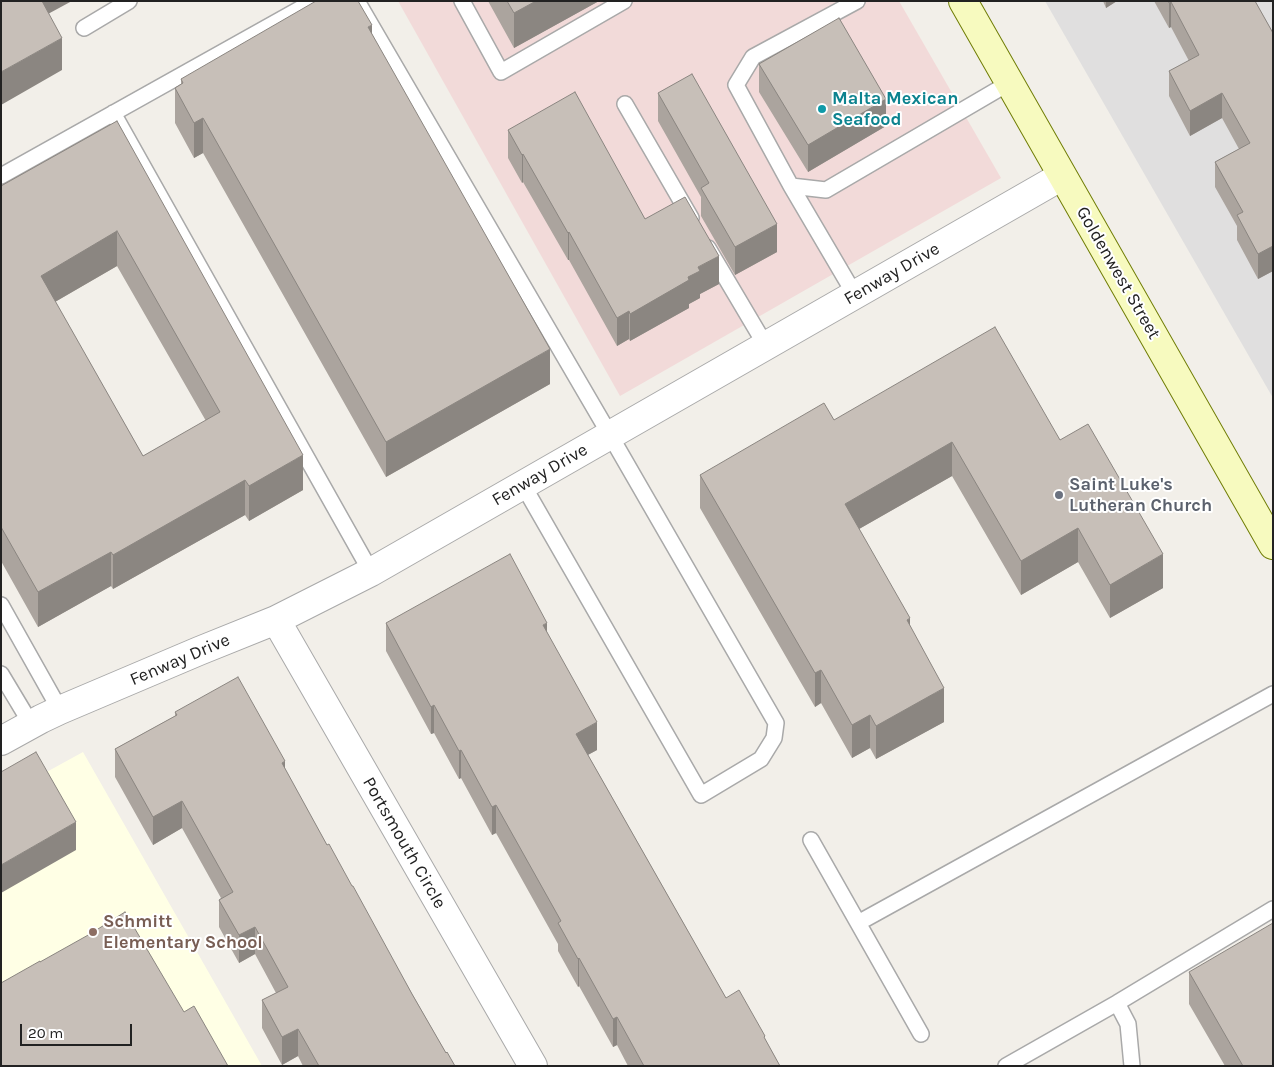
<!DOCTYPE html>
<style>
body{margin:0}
#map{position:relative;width:1274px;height:1067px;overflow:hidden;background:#f2efe9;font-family:Karla,sans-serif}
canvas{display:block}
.frame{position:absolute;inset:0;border:2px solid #222;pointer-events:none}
.scale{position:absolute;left:20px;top:1024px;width:112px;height:22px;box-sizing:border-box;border:2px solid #222;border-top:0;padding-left:6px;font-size:15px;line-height:18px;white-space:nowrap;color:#222;-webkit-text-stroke:4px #fff;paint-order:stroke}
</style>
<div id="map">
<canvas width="1274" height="1067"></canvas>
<div class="frame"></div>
<div class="scale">20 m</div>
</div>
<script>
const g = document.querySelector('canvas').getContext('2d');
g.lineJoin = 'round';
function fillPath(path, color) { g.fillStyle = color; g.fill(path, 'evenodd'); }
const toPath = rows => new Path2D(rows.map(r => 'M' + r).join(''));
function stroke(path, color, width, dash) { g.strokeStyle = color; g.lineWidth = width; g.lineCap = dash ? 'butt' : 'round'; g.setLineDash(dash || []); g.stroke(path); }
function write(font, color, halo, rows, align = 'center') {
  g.font = font + ' Karla,sans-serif'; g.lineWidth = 4; g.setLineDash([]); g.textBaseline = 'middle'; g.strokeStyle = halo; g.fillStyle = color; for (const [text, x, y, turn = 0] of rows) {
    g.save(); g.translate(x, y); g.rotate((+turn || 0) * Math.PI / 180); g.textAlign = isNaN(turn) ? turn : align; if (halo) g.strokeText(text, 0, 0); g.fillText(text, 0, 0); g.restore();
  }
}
fillPath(toPath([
 [1045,1,1273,1,1273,398]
]), '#e0dfdf');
fillPath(toPath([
 [398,1,899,1,1001,178,620,396]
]), '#f2dad9');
fillPath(toPath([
 [83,752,262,1066,1,1066,1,797]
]), '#ffffe5');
const service = toPath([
 [357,1,610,435,776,723,774,738,761,759,701,795,523,485],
 [462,1,501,72,624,1],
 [857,1,753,57,736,85,791,186,826,190,1009,83],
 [84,28,129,1],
 [625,104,691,218],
 [113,113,371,572],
 [1,176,314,1],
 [791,186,855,295],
 [708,248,766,346],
 [1,605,60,710],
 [1,674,31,724],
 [811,840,921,1034],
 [858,923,1273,694],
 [1117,1003,1128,1024,1132,1066],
 [1006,1066,1117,1003,1273,909]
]);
const minor = toPath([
 [276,620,533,1066],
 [1,741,41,719,60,710,199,651,276,620,371,572,1062,176]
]);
const secondary = toPath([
 [963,1,1273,545]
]);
stroke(service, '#a9a9a9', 18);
stroke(minor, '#a9a9a9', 30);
stroke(secondary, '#707d05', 30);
stroke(service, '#fff', 15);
stroke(minor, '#fff', 28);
stroke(secondary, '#f7fabf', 28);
fillPath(toPath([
 [488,1,599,1,514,48],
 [1103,1,1117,1,1106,8],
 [1154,1,1255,1,1273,33,1273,271,1258,279,1237,240,1237,226,1215,187,1215,162,1239,149,1222,118,1190,136,1169,96,1169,71,1189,61,1171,27,1169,28],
 [372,34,550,384,386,477,203,153,194,158,175,123,175,88,181,84,181,79],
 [759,64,886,126,808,172,759,92],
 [658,93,777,252,735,275,701,216,701,197,658,121],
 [117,121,303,490,249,521,245,515,113,589,111,586,38,627,1,561,1,186],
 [117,266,206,421,143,456,55,302],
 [508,130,645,219,719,284,700,294,700,298,689,304,689,308,630,341,629,339,617,346,569,260,568,260,523,182,522,183,508,158],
 [834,420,1060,440,1163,588,1110,618,1078,562,1021,595,952,476,859,529,910,627,944,722,876,759,870,748,852,758,821,703,815,707,700,508,700,475],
 [386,623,547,632,597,750,588,755,726,998,765,1039,780,1066,628,1066,617,1045,613,1047,579,986,578,987,558,951,558,944,496,833,492,835,461,778,459,779,434,733,431,734,386,651],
 [175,712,285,769,327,845,446,1053,455,1066,303,1066,298,1056,282,1065,262,1028,262,1000,276,993,255,954,239,963,219,927,219,900,221,898,182,828,153,845,115,777,115,749,175,716],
 [1189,972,1273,1066,1225,1066,1189,1004]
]), '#aba49e');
fillPath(toPath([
 [35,1,72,1,35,21],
 [536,1,599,1,514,48,514,13],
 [1106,1,1117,1,1106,8],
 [1171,2,1171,27,1169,28,1169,3],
 [372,25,372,60,368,27],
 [62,38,62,70,1,105,1,72],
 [1222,93,1222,118,1190,136,1190,111],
 [886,99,886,126,808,172,808,145],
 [203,118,203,153,194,158,194,123],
 [523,154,523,182,522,183,522,155],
 [777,224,777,252,735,275,735,247],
 [117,231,117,266,41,310,41,276],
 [569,232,569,260,568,260,568,233],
 [1273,246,1273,271,1258,279,1258,254],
 [719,256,719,284,700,294,700,298,689,304,689,308,630,341,630,314,688,277,698,267],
 [629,311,629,339,617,346,617,318],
 [550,349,550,384,386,477,386,442],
 [952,442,952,476,845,537,845,504],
 [303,455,303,490,249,521,249,486],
 [245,480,245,515,113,589,113,555],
 [1078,528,1078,562,1021,595,1021,561],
 [111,552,111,586,38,627,38,592],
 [1163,554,1163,588,1110,618,1110,585],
 [910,618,910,652,907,620],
 [547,623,547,650,543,625],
 [821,670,821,703,815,707,815,673],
 [944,688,944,722,876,759,876,726],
 [434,705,434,733,431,734,431,707],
 [870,715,870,748,852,758,852,725],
 [597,722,597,750,576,761,576,734],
 [461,750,461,778,459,779,459,751],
 [285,761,285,789,282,763],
 [182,801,182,828,153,845,153,817],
 [496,805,496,833,492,835,492,807],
 [76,822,76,850,1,893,1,865],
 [255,927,255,954,239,963,239,935],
 [579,958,579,986,578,987,578,959],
 [617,1017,617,1045,613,1047,613,1019],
 [298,1029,298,1056,282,1065,282,1037]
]), '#8b8681');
const building = toPath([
 [1,1,42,1,62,38,1,72,1,1],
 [316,1,358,1,372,25,368,27,550,349,386,442,203,118,194,123,175,88,183,83,181,79,316,1],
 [507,1,536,1,514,13,507,1],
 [1168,1,1255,1,1273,33,1273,246,1258,254,1237,215,1243,212,1215,162,1250,143,1222,93,1190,111,1169,71,1199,55,1171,2,1169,3,1168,1],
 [839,18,886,99,808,145,759,64,839,18],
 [692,74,777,224,735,247,701,188,709,183,658,93,692,74],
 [575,92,645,219,685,197,719,256,698,267,700,271,688,277,689,280,630,314,629,311,617,318,569,232,568,233,523,154,522,155,508,130,575,92],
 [117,121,303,455,249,486,245,480,113,555,111,552,38,592,1,527,1,186,117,121],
 [117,231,220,412,143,456,41,276,117,231],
 [995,327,1060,440,1088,424,1163,554,1110,585,1078,528,1021,561,952,442,845,504,910,618,907,620,944,688,876,726,870,715,852,725,821,670,815,673,700,475,824,403,834,420,995,327],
 [510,554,547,623,543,625,597,722,576,734,726,998,739,990,765,1036,764,1037,780,1066,644,1066,617,1017,613,1019,579,958,578,959,558,923,561,921,496,805,492,807,461,750,459,751,434,705,431,707,386,623,510,554],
 [238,677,285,761,282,763,327,845,329,844,352,886,353,886,412,994,446,1053,447,1052,455,1066,319,1066,298,1029,282,1037,262,1000,288,987,255,927,239,935,219,900,233,892,182,801,153,817,115,749,177,715,175,712,238,677],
 [36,752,76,822,1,865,1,772,36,752],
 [125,912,184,1012,194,1006,228,1066,1,1066,1,983,40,961,40,962,90,934,125,912],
 [1273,923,1273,1066,1243,1066,1189,972,1273,923]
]);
fillPath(building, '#c7bfb8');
stroke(building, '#8b8681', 1);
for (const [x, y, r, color] of [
 [822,109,5,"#0f9aa8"],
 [1059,495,5,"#6b7280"],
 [93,932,5,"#8d6e63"]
]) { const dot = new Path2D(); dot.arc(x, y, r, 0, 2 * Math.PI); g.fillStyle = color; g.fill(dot); stroke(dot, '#fff', 2); }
write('bold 18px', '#0d838f', '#fff', [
 ["Malta Mexican",832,99],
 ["Seafood",832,120]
], 'left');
write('18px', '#222', '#fff', [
 ["Goldenwest Street",1118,273,60],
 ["Fenway Drive",892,274,-30],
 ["Fenway Drive",540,475,-30],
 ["Fenway Drive",180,660,-23],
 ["Portsmouth Circle",404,843,60]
]);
write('bold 18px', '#5b616d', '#fff', [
 ["Saint Luke's",1069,485],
 ["Lutheran Church",1069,506]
], 'left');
write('bold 18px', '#785e54', '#fff', [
 ["Schmitt",103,922],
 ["Elementary School",103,943]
], 'left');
</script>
